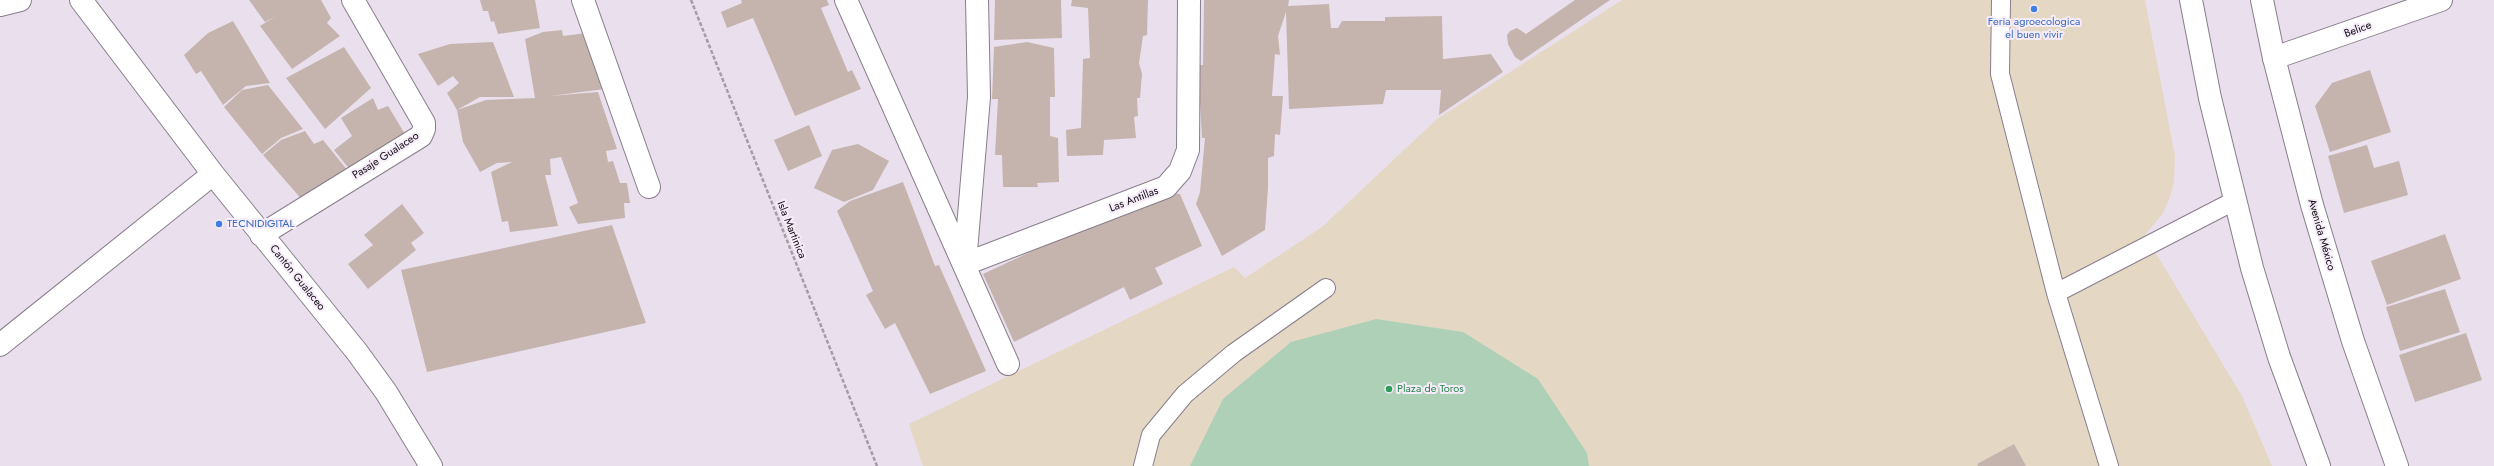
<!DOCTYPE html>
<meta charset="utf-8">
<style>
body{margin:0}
canvas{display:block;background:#eadfed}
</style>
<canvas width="2494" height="466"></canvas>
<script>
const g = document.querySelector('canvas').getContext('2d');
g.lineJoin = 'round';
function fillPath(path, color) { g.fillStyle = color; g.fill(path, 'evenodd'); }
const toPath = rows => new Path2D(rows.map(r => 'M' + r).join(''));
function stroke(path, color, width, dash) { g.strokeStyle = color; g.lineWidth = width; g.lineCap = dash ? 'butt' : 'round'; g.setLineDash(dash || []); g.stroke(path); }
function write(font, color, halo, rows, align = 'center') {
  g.font = font + ' Jost,sans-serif'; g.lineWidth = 4; g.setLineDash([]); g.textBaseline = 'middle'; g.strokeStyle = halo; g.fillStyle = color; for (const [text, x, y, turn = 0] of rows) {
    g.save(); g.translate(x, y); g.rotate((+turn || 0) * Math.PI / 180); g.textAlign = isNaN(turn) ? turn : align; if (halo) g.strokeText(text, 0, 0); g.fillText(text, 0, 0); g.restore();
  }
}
fillPath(toPath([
 [1622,0,2145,0,2175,156,2174,182,2170,197,2163,213,2145,235,2242,396,2272,466,923,466,909,424,1234,267,1245,278,1322,227,1437,119]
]), '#e4d8c4');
fillPath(toPath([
 [1376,319,1463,332,1538,379,1587,453,1589,466,1190,466,1223,399,1291,342]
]), '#add0b7');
fillPath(toPath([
 [249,0,321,0,331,18,327,23,340,36,292,69,260,26,276,16,265,22],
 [480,0,535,0,540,28,498,34,494,21,491,22,488,11,483,11],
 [741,0,827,0,829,5,821,8,848,72,852,70,861,89,795,116,753,18,727,28,721,12,742,3],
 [995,0,1061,0,1062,38,994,40],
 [1072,0,1148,0,1147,35,1143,36,1139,63,1142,74,1140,98,1137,98,1138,116,1134,117,1136,138,1104,140,1103,155,1067,156,1066,130,1081,128,1083,59,1090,58,1088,8,1071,6],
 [1204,0,1289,0,1288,6,1329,4,1331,28,1338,28,1342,21,1385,21,1385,17,1442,16,1443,59,1491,54,1503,72,1439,115,1441,90,1386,90,1383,104,1289,109,1286,12,1278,36,1280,55,1275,54,1272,96,1283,96,1280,135,1275,134,1274,156,1268,158,1268,188,1265,230,1222,256,1196,204,1200,192,1205,138,1202,138,1198,65,1203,65],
 [1575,0,1610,0,1521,61,1515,57,1508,44,1507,35,1510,31,1517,28,1526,34],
 [233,21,270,83,246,86,223,105,201,71,196,74,184,55,208,33],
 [562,30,563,36,587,33,605,89,550,96,598,92,617,149,606,151,608,162,613,161,620,183,627,183,630,203,624,203,625,218,578,224,569,207,578,203,561,157,550,159,551,175,545,175,558,226,510,232,508,221,502,222,491,172,512,162,497,163,480,172,463,142,457,110,447,93,459,83,453,76,438,86,418,54,450,44,493,42,514,97,480,97,457,110,486,100,535,98,525,39,543,32],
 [1027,42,1054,48,1055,97,1050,97,1050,136,1058,138,1059,182,1037,183,1038,187,1003,187,1002,155,995,155,998,99,992,99,994,47],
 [344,47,371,88,325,129,286,78],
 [2370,70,2391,132,2330,152,2315,106,2332,83],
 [268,85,303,129,281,138,262,154,224,107,242,90],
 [373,98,378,110,388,106,408,139,351,171,334,150,352,136,341,118],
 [809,125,822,156,788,171,774,140],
 [305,131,314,144,323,140,348,171,304,202,263,155,281,140],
 [858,144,889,161,873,190,844,202,814,188,832,150],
 [2367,145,2374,168,2399,161,2408,195,2344,213,2328,156],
 [903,182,935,266,939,265,986,371,930,394,895,323,885,329,866,295,873,291,837,211,850,201],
 [1161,191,1180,194,1202,246,1155,268,1163,284,1130,300,1124,287,1014,342,983,274],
 [402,204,424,233,411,243,416,250,368,289,348,264,373,245,364,235],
 [612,225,646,323,427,372,401,270],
 [2445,234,2461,279,2387,305,2371,261],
 [2445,289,2460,332,2400,351,2386,307],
 [2466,333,2482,380,2415,402,2399,355],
 [2014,444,2026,466,1978,466,1977,464]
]), '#c5b4ad');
const service = toPath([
 [2001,0,2000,74,2056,293,2109,466],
 [2056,293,2236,200],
 [1143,466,1151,435,1185,394,1234,353,1326,288]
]);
const minor = toPath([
 [81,0,213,174,357,352,386,392,431,466],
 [583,0,649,187],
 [846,0,1008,364],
 [0,5,20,0],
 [2274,58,2441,0],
 [261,235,421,136,424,129,424,123,353,0],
 [965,263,979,97,977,0],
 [965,264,1166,187,1180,171,1188,150,1189,0],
 [0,345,213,174]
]);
const secondary = toPath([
 [2191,0,2210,98,2252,268,2279,357,2319,466],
 [2262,0,2274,58,2312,205,2353,341,2397,466]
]);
stroke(service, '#887e8b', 20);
stroke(minor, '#887e8b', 24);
stroke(secondary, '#887e8b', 24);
stroke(toPath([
 [691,0,877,466]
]), '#a59ca7', 2.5, [4, 2]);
stroke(service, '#fff', 18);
stroke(minor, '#fff', 22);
stroke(secondary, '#fff', 22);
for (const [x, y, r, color] of [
 [2034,9,4,"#3f7fe0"],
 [219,224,4,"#3f7fe0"],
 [1389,389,4,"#2e9e5b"]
]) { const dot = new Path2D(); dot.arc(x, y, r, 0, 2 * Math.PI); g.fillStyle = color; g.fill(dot); stroke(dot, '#f7ecfa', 1.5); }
write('11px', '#366cbe', '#f7ecfa', [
 ["Feria agroecologica",2034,22],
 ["el buen vivir",2034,35],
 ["TECNIDIGITAL",227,224,"left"]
]);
write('11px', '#0e0b0f', '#f7ecfa', [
 ["Belice",2358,30,-20],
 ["Pasaje Gualaceo",386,156,-33],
 ["Las Antillas",1134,200,-21],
 ["Isla Martinica",791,230,68],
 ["Avenida México",2321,235,74],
 ["Cantón Gualaceo",297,278,51]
]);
write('11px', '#27864d', '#f7ecfa', [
 ["Plaza de Toros",1397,389]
], 'left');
</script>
